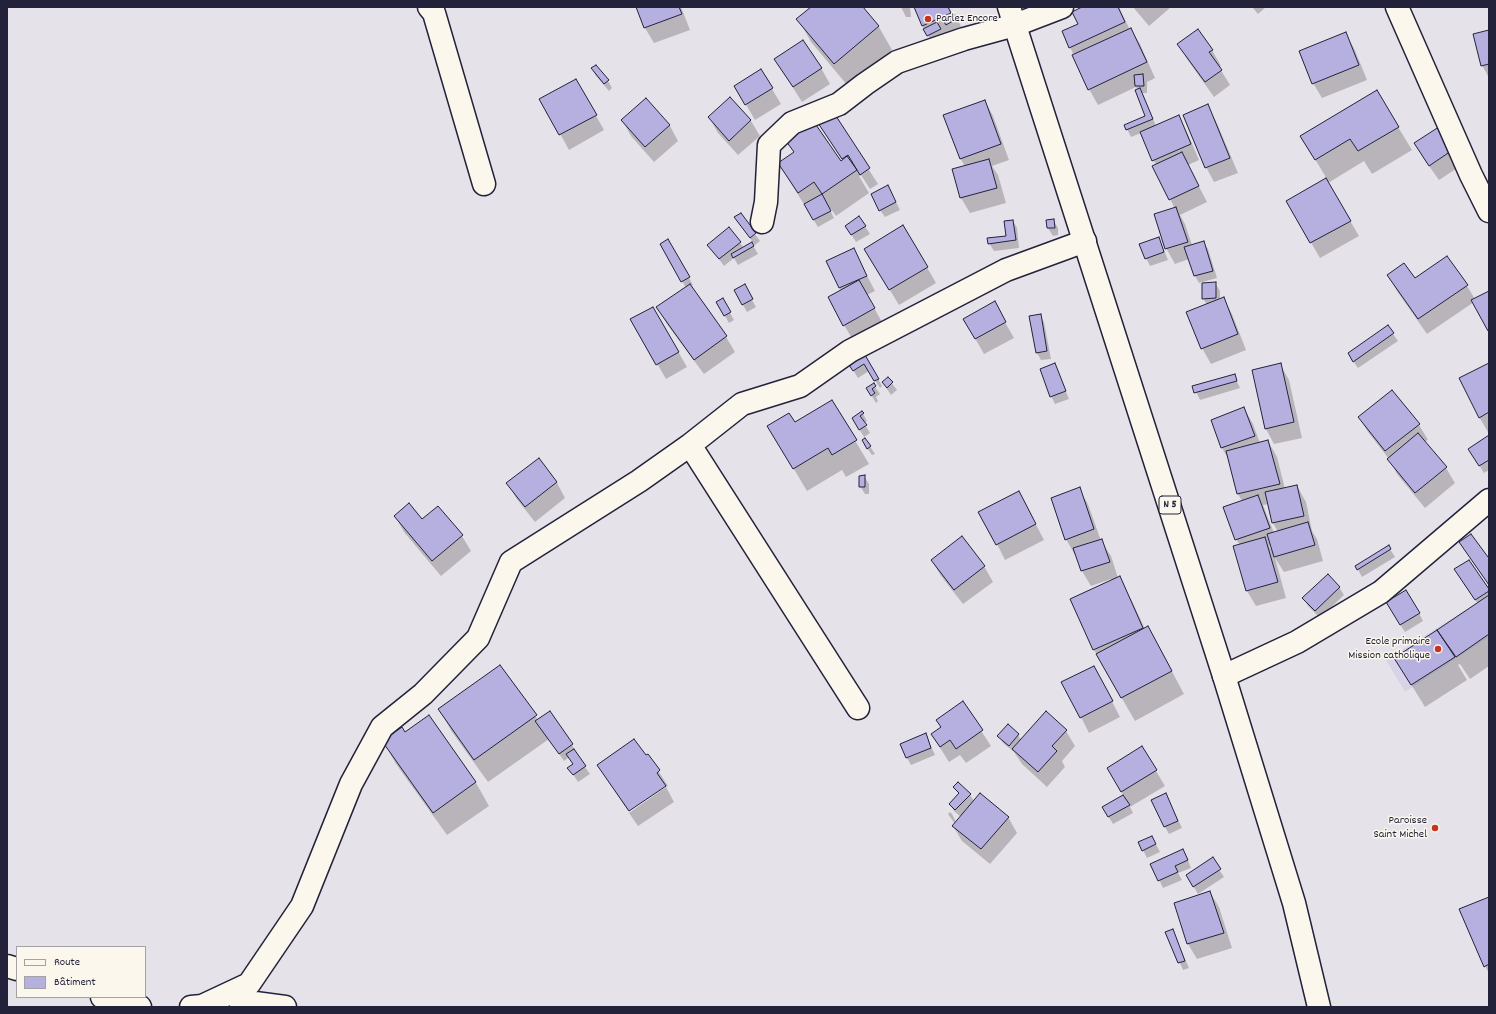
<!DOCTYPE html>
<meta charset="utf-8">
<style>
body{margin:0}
#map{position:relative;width:1496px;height:1014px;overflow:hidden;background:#e6e2e9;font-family:Dekko,sans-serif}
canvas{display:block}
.frame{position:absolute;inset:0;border:8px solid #22223b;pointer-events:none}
.legend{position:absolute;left:16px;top:946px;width:130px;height:52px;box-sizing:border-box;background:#fbf7ec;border:1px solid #a4a2a5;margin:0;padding:5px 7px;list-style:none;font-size:12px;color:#22223b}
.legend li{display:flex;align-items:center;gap:8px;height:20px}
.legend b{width:20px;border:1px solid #a4a2a5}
</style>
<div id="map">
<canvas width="1496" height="1014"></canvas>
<div class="frame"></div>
<ul class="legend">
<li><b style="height:5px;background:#fbf7ec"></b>Route</li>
<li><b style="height:11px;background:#b6b0e1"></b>Bâtiment</li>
</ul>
</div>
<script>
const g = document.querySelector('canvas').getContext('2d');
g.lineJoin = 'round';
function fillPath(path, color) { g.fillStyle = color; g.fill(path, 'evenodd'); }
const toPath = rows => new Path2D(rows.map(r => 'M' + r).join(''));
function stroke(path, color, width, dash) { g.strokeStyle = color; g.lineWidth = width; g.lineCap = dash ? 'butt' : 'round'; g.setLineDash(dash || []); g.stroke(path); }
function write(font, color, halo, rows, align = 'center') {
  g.font = font + ' Dekko,sans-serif'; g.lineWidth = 3; g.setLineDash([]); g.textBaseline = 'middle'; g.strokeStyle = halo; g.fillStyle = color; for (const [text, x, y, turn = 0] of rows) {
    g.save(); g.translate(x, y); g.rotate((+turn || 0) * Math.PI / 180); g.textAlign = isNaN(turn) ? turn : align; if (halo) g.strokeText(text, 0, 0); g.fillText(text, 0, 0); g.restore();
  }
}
fillPath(toPath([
 [1489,595,1489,637,1405,692,1386,660]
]), '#d8d3e7');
fillPath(toPath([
 [637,7,681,7,690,30,654,43,645,28],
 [813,7,862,7,879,27,892,50,848,86,811,42,798,19],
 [901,7,910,7,911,17,906,17],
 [915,7,949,7,954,17,955,16,961,26,959,28,932,42,924,29],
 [1084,7,1119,7,1130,30,1131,29,1140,44,1155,78,1147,82,1147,93,1142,93,1156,126,1178,116,1187,132,1199,160,1188,165,1207,202,1180,215,1185,224,1192,245,1203,242,1208,249,1217,278,1199,283,1195,276,1189,259,1175,264,1166,248,1175,209,1154,166,1156,165,1141,133,1131,137,1127,129,1147,117,1138,90,1136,87,1098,105,1089,89,1070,47],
 [1133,7,1171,7,1149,26],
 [1252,7,1266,7,1258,14],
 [1489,31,1489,78,1482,65],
 [1345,33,1354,48,1367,80,1322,98,1313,83],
 [1179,44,1212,50,1221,66,1219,67,1230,85,1214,97,1187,59],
 [775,59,821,68,830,84,802,102],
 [592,69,608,81,612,88,609,91,596,76],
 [576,80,604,130,569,150,541,99],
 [735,86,772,89,781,104,755,120],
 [730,98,751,121,760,136,738,155,718,133,709,117],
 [646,99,670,126,678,141,654,162,631,136,622,120],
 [985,101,993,116,1009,160,992,166,998,175,1006,203,970,213,961,198,953,170,965,167,961,159,945,115],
 [1207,106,1216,121,1238,173,1214,182,1206,167],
 [833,114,878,184,870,189,861,175,859,176,869,193,836,216,831,209,830,210,834,218,818,227,779,164,794,153,788,141,842,164,844,163,819,124],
 [1445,124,1468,161,1439,180,1424,159],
 [1398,127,1412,150,1372,174,1364,161,1328,183,1359,236,1320,258,1287,201,1327,179,1301,136],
 [892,194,900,210,885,217,880,210],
 [740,214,760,241,755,245,735,218],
 [859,217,870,234,856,242,846,226],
 [1053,220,1058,228,1058,235,1053,236,1048,228,1048,221],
 [1013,221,1017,228,1019,248,994,251,989,243,1007,237],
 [903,226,936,283,899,305,874,264],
 [729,229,744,248,752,244,758,254,738,265,734,258,724,266,709,245],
 [1159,238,1168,260,1150,266,1140,245],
 [668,241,693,285,690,286,726,337,735,352,704,374,666,323,658,307,686,288,661,244],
 [853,249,875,291,867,295,883,324,853,340,844,325,841,291,827,261],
 [1388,275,1467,286,1475,299,1489,292,1489,331,1474,302,1427,334,1397,291],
 [1215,283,1220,291,1220,300,1223,298,1232,314,1246,350,1211,364,1202,348,1207,305,1203,298],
 [744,286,756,307,747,312,735,291],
 [722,299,734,320,729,323,717,302],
 [994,303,1014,338,984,354,964,319],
 [653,308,687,367,666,379,632,320],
 [1040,315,1044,322,1051,359,1041,360,1037,353,1030,317],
 [1388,327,1398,341,1358,368,1353,361],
 [865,356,882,386,880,388,869,371,858,378,850,365],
 [1054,364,1069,399,1055,404,1051,396],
 [1280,364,1289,380,1302,438,1274,444,1266,429],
 [1489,364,1489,432,1488,432,1479,417],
 [1234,375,1240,388,1200,400,1194,387],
 [888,378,897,390,891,395,883,383],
 [873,384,880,394,876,397,878,401,876,403,867,388],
 [832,402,869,464,846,477,842,470,807,491,782,449,794,424],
 [1244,408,1253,424,1260,443,1268,441,1277,457,1285,489,1297,486,1306,502,1312,531,1317,539,1323,561,1284,572,1275,558,1286,598,1256,606,1247,591,1234,547,1240,545,1236,539,1242,501,1238,494,1229,460,1222,448,1212,420],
 [1269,504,1273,523,1278,532,1274,533,1263,505],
 [1272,545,1273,552,1269,546],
 [862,412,867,421,864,423,870,433,864,437,853,419],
 [1359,417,1419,425,1428,440,1424,442,1446,468,1455,483,1425,508,1397,474,1389,459,1368,432],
 [1489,437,1489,470,1484,473,1474,457],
 [865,439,875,454,872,455,867,448],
 [539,459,557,483,565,498,535,522,516,498,508,483],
 [864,476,869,484,869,494,865,494,860,486],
 [1079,489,1088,504,1101,541,1111,556,1118,578,1119,578,1132,601,1145,629,1161,651,1184,694,1135,721,1094,650,1071,599,1112,581,1111,579,1091,586,1082,571,1076,554,1075,555,1066,539],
 [1019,492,1044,540,1005,560,997,544],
 [438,508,462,536,471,551,441,576,404,532,395,516,422,521],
 [1461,543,1487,558,1489,557,1489,586],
 [1388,546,1395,557,1362,577,1356,566],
 [932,561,984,566,993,582,963,604,941,576],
 [1460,577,1489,591,1489,666,1470,679,1460,664,1458,665,1467,680,1425,707,1395,658,1478,604],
 [1339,587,1344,595,1320,618,1308,606,1304,599],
 [1391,610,1419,613,1423,621,1405,632],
 [500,666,538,720,572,745,576,752,575,753,590,774,578,782,569,768,574,764,569,757,564,761,549,739,488,782,452,732,439,709],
 [1102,682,1120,717,1089,733,1081,717],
 [963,703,991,746,966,763,960,755,949,762,932,735,942,728],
 [428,717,476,783,489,806,447,835,396,764,383,741,405,733],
 [1066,731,1075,746,1062,761,1065,767,1047,787,1022,764,1014,752,1003,743,999,736,1018,735,1021,740],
 [925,734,935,755,911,765,907,758],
 [648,755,668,786,666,787,674,802,638,826,629,813,666,787,666,785,628,811,598,765],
 [1156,771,1165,786,1130,807,1133,813,1113,824,1103,808,1124,796,1117,784],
 [955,787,970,795,974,801,1008,817,1017,833,990,864,962,841,953,826,955,824,948,814,950,812,952,814,956,822,961,817,954,811,950,804,959,795],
 [1166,795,1182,828,1169,834,1165,827],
 [1152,837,1160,852,1147,858,1143,850],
 [1187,858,1191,868,1178,873,1182,880,1163,888,1152,864],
 [1212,859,1224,877,1198,894,1187,875],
 [1210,892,1219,907,1232,948,1197,959,1188,944,1175,904],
 [1489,898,1489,973,1485,966],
 [1172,930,1189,968,1183,970,1167,932]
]), '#0003');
const building = toPath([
 [636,7,679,7,682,14,644,28,636,7],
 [811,7,863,7,879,26,834,64,796,19,811,7],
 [914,7,948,7,951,13,922,26,914,7],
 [1082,7,1118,7,1125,22,1069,48,1062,31,1078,24,1072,12,1082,7],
 [955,15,958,18,946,25,944,22,955,15],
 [937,22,941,29,927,36,923,29,937,22],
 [1131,28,1147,62,1088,90,1072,55,1131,28],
 [1198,29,1213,50,1209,52,1222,70,1205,82,1177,44,1198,29],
 [1489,30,1489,64,1481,66,1473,34,1489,30],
 [1346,32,1359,65,1312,84,1299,51,1346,32],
 [803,40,822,68,793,87,774,59,803,40],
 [596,65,609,80,604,84,591,68,596,65],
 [761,69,773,88,745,105,734,86,761,69],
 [1143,74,1144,86,1135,86,1134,75,1143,74],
 [576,79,597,115,559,135,539,99,576,79],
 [1140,88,1153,119,1126,130,1124,125,1145,116,1135,90,1140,88],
 [1377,90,1399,127,1358,151,1350,139,1315,160,1300,136,1377,90],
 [730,97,751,120,729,141,708,117,730,97],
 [646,98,670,125,645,147,621,120,646,98],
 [985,100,1001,144,960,159,943,115,985,100],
 [1208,104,1230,158,1205,168,1183,115,1208,104],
 [834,113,870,168,860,175,848,155,842,159,818,123,834,113],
 [1179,115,1191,144,1152,161,1140,132,1179,115],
 [814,122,841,161,847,156,857,170,822,194,814,182,798,193,778,163,794,152,786,141,814,122],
 [1445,123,1460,145,1429,166,1414,143,1445,123],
 [1182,152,1199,186,1169,200,1152,166,1182,152],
 [989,159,997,188,960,198,952,169,989,159],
 [1326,178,1351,221,1310,243,1286,201,1326,178],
 [888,185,896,202,879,211,871,194,888,185],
 [822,194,831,211,813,220,804,204,822,194],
 [1176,207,1188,242,1165,249,1154,214,1176,207],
 [741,213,756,233,750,238,734,217,741,213],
 [859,216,866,226,851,235,845,226,859,216],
 [1054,219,1055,228,1047,228,1046,220,1054,219],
 [1013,220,1016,240,988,244,987,238,1006,236,1004,221,1013,220],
 [903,225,928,267,889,290,864,249,903,225],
 [729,227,741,242,719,259,707,245,729,227],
 [1159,237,1164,252,1145,259,1139,244,1159,237],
 [668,239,690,277,681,282,660,244,668,239],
 [1204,241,1213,271,1194,276,1184,247,1204,241],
 [752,242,754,246,733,258,731,254,752,242],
 [854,248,867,276,839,288,826,261,854,248],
 [1447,256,1468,285,1418,319,1387,275,1404,263,1415,278,1447,256],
 [859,280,875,308,843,326,828,297,859,280],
 [1216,282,1216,298,1202,299,1202,283,1216,282],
 [690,284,727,336,694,360,656,307,690,284],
 [745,284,753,299,742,305,734,290,745,284],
 [1489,291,1489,330,1488,331,1471,300,1489,291],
 [1224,297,1238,334,1201,349,1186,312,1224,297],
 [723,298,731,312,724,316,716,302,723,298],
 [995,301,1006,322,975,339,963,319,995,301],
 [653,307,679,352,656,365,630,319,653,307],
 [1041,314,1047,351,1036,353,1029,316,1041,314],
 [1388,325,1394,333,1353,362,1348,353,1388,325],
 [865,355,879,379,874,381,864,364,853,371,849,365,865,355],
 [1055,363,1066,391,1050,397,1040,369,1055,363],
 [1281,363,1294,422,1265,429,1252,370,1281,363],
 [1489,363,1489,412,1479,418,1459,378,1489,363],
 [1235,374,1237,381,1194,393,1192,386,1235,374],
 [888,377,893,382,887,388,882,382,888,377],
 [874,383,876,386,872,389,875,393,871,396,866,388,874,383],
 [1392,390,1420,424,1385,451,1358,417,1392,390],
 [832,400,857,440,832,455,828,448,793,469,767,426,789,413,795,422,832,400],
 [1244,407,1255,436,1221,448,1211,420,1244,407],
 [862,411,864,413,860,416,867,425,859,430,852,418,862,411],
 [1418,433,1447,467,1415,493,1387,459,1418,433],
 [1489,435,1489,460,1479,466,1468,449,1489,435],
 [865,438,871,446,867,449,862,440,865,438],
 [1268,440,1280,484,1237,494,1226,451,1268,440],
 [539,458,557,482,525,507,506,483,539,458],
 [865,475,865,487,859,487,859,476,865,475],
 [1297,485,1304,516,1272,523,1265,492,1297,485],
 [1080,487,1094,529,1065,540,1051,498,1080,487],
 [1019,491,1036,524,996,545,978,512,1019,491],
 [1258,495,1270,528,1235,540,1223,507,1258,495],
 [409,503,422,519,438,506,463,535,432,561,394,516,409,503],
 [1308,522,1315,545,1274,557,1267,534,1308,522],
 [1471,534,1488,557,1489,556,1489,585,1459,542,1471,534],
 [962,536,985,566,954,590,931,560,962,536],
 [1265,537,1278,582,1246,591,1233,546,1265,537],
 [1102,539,1110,562,1081,571,1073,548,1102,539],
 [1389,545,1391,549,1357,570,1355,566,1389,545],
 [1469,560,1489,589,1489,591,1475,600,1454,569,1469,560],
 [1328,574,1340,587,1315,611,1302,598,1328,574],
 [1120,576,1143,628,1093,650,1070,599,1120,576],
 [1406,590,1420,613,1400,625,1386,602,1406,590],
 [1489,595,1489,634,1456,657,1437,630,1489,595],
 [1148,626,1172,671,1121,698,1096,654,1148,626],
 [1437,630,1455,657,1411,685,1394,658,1437,630],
 [500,665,537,715,474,760,438,709,500,665],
 [1094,666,1113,701,1080,718,1061,682,1094,666],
 [963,701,983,730,956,749,950,740,940,747,931,734,941,727,936,720,963,701],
 [550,711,573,744,559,754,535,721,550,711],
 [1046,711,1067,730,1052,746,1057,751,1038,772,1012,749,1046,711],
 [429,715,476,782,433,813,382,741,402,727,405,732,429,715],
 [1008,724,1019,734,1009,746,997,736,1008,724],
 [926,733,931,748,906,758,900,744,926,733],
 [634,739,646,755,648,754,660,770,657,773,666,786,629,811,597,765,634,739],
 [1142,746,1157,770,1121,792,1107,768,1142,746],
 [574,749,586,766,573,775,567,768,573,764,566,754,574,749],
 [958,782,971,794,955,810,949,804,959,793,953,787,958,782],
 [980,793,1009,817,981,849,952,826,980,793],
 [1166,793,1178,821,1164,827,1151,800,1166,793],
 [1123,795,1130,805,1108,817,1102,807,1123,795],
 [1152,836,1156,844,1142,851,1138,842,1152,836],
 [1183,849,1188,860,1175,866,1178,872,1158,881,1150,864,1183,849],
 [1213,857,1221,869,1193,887,1186,875,1213,857],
 [1210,891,1224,933,1187,944,1174,903,1210,891],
 [1489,897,1489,964,1484,967,1459,909,1489,897],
 [1173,929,1185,961,1178,963,1165,932,1173,929]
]);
fillPath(building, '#b6b0e1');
stroke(building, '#22223b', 1);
const street = toPath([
 [429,7,434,13,484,184],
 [1397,7,1471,175,1489,211],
 [762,222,766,202,769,145,792,123,839,104,865,84,897,62,964,39,1015,25,1062,7],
 [690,445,858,708],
 [1224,676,1297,642,1381,592,1489,500],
 [7,966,17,969],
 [102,997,140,1007],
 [240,1001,285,1007],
 [191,1007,202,1006,249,984,302,906,351,784,382,727,423,694,478,638,511,562,639,481,690,445,742,404,800,386,850,351,1006,270,1085,241]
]);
const highway = toPath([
 [1009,7,1224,676,1294,903,1319,1007]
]);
stroke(street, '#22223b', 25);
stroke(highway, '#22223b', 25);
stroke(street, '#fbf7ec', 22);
stroke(highway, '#fbf7ec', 22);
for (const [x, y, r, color] of [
 [928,19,4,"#c8321e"],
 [1438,649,4,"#c8321e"],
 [1435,828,4,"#c8321e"]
]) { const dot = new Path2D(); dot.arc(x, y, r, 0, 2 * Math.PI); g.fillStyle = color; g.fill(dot); stroke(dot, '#fbf7ec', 1.5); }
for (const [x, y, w] of [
 [1170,505,22]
]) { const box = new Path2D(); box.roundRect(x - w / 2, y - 9, w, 18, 3); g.fillStyle = '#fbf7ec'; g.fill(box); stroke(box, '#22223b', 1); }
write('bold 11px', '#22223b', null, [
 ["N 5",1170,505]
]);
write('12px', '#22223b', '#fbf7ec', [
 ["Parlez Encore",936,19,"left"],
 ["Ecole primaire",1430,642],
 ["Mission catholique",1430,656],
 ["Paroisse",1427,821],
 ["Saint Michel",1427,835]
], 'right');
</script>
